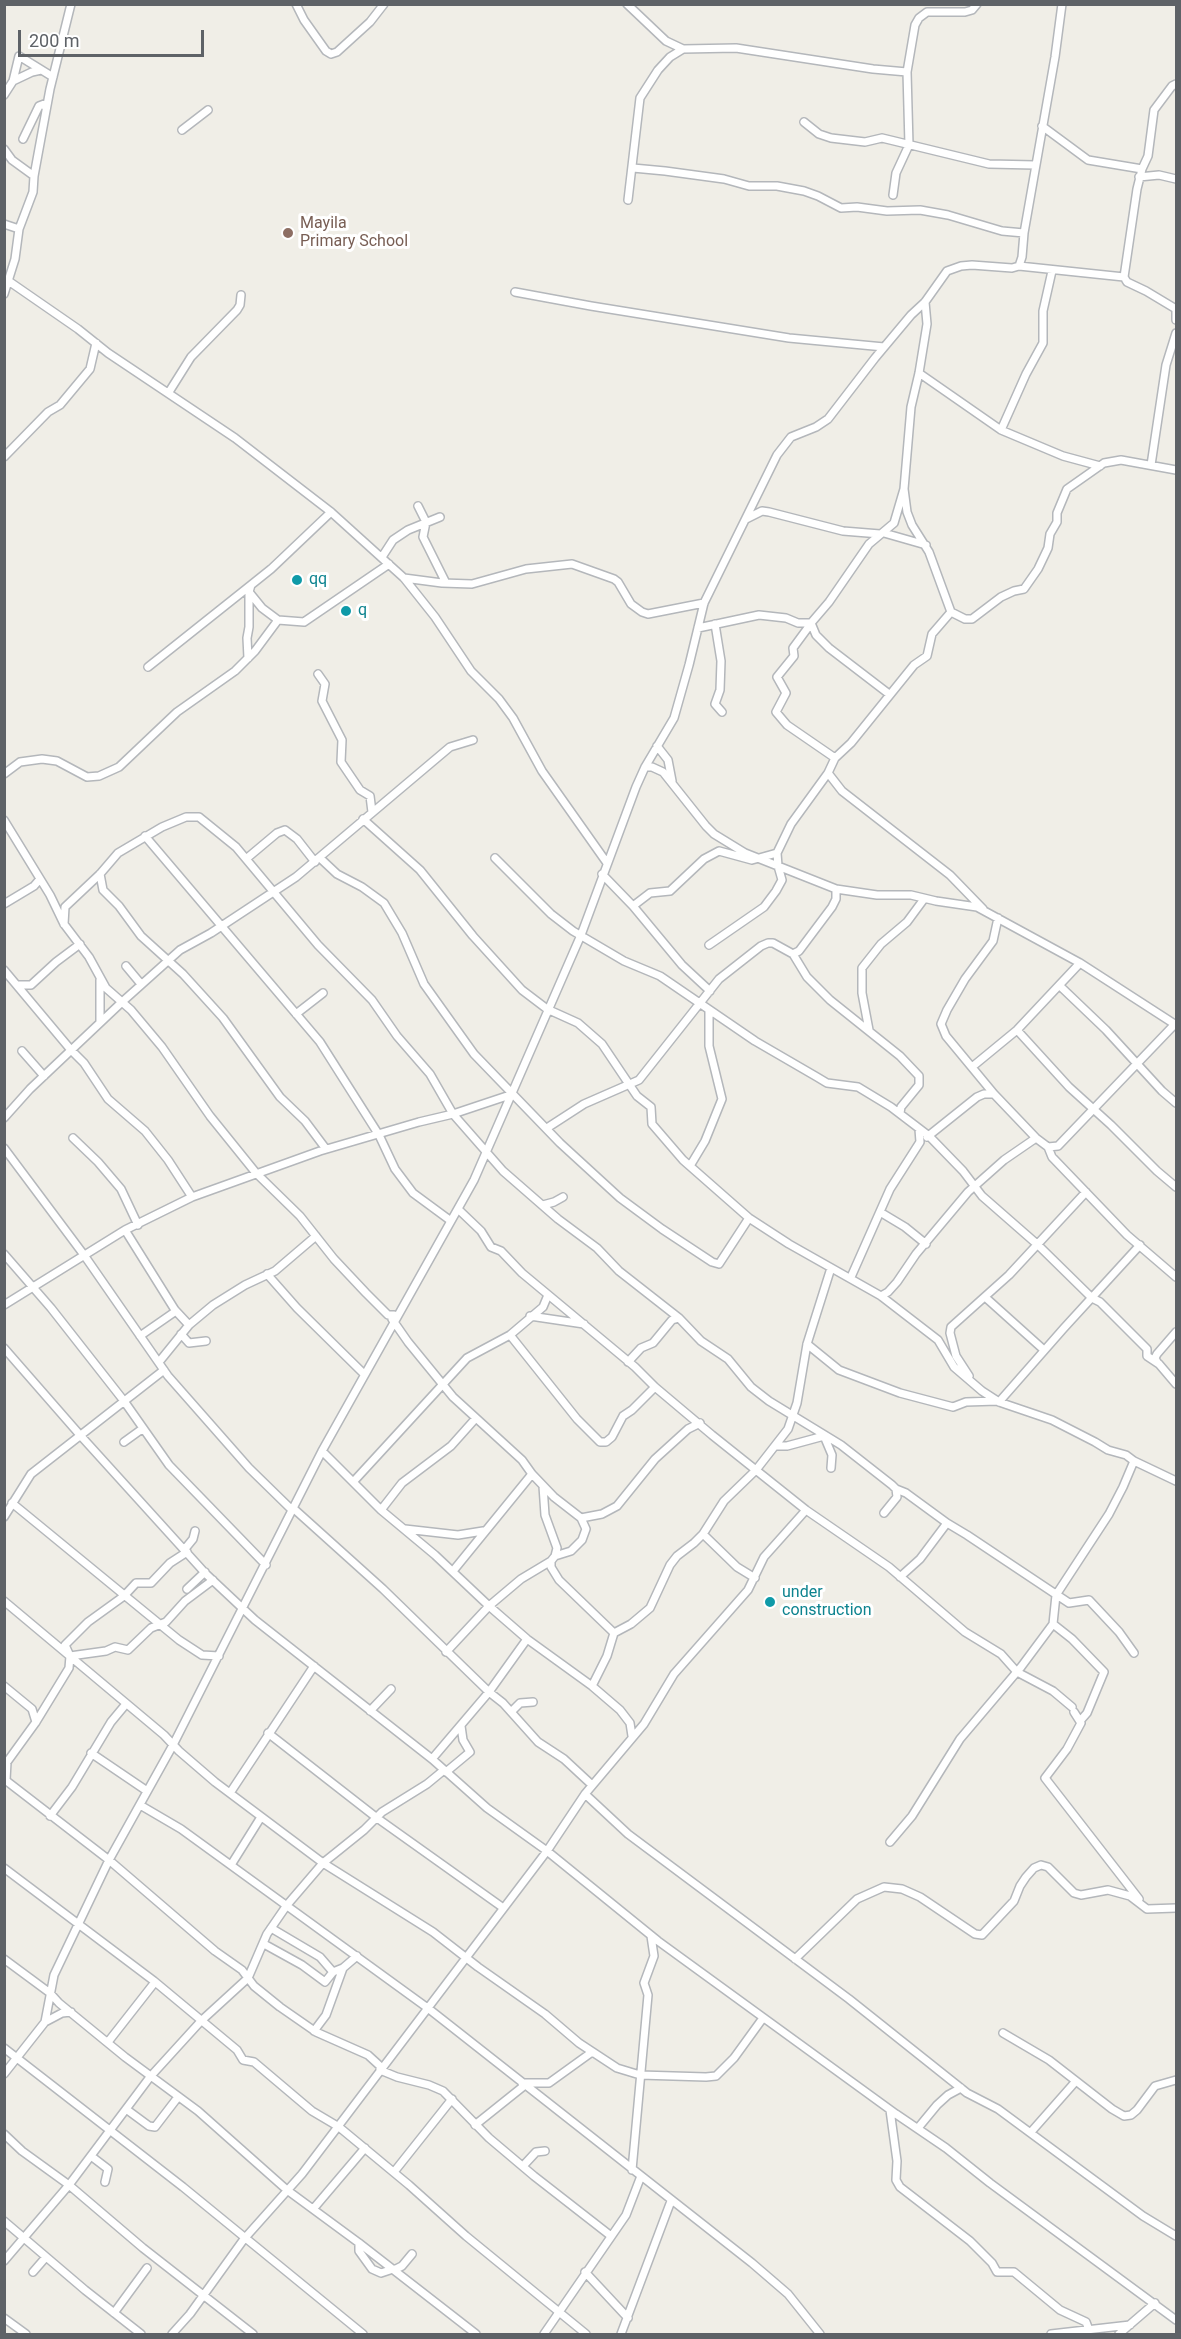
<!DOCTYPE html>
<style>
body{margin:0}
#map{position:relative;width:1181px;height:2339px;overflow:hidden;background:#f0eee7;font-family:Roboto,sans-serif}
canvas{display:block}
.frame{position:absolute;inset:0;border:6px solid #5e6267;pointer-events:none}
.scale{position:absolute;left:18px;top:30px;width:186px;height:27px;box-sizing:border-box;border:3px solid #5e6267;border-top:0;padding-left:8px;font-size:18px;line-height:21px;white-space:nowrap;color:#5e6267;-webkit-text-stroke:4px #fff;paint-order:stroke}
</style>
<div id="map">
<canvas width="1181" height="2339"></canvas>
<div class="frame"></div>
<div class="scale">200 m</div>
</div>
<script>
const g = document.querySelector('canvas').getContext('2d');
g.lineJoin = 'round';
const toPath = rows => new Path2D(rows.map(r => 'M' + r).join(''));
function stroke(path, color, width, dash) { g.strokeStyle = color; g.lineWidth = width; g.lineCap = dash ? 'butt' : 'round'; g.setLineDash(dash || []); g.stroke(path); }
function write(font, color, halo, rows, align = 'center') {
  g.font = font + ' Roboto,sans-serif'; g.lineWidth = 6; g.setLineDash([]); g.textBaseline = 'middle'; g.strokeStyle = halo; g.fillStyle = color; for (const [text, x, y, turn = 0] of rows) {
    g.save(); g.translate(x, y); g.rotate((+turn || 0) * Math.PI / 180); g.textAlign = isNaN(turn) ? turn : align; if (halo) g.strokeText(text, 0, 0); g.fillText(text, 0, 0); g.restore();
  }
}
const minor = toPath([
 [296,4,304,20,326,51,331,54,337,52,370,22,384,4],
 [627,4,666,41,683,49,736,48,873,69,907,72],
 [13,81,32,72,41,70],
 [4,95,13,81,19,56,53,77],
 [804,122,819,134,831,138,865,142,882,138,989,164,1035,165],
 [1042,126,1088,160,1142,169],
 [182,130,208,110],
 [23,139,39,106,47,103],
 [4,149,12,160,34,176],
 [633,168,665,171,724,179,749,186,777,186,804,191,818,196,841,208,857,207,887,211,920,210,948,215,1002,231,1024,233],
 [1139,177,1159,175,1176,179],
 [893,195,896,173,909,145,907,72,915,25,919,18,927,12,965,12,972,10,977,4],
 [628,200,640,98,658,70,670,57,683,49],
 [4,224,19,229],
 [1019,266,1124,277],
 [10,282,78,329,108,353,235,438,331,512,404,578,435,617,471,671,499,699,513,718,542,771,607,863],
 [515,292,591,306,789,338,884,347],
 [4,294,15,259,19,229,33,192,34,176,50,89,71,4],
 [1176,309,1146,291,1127,282,1124,277,1137,189,1142,169,1148,156,1154,110,1172,86,1176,84],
 [1176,309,1176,320],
 [919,373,1001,430,1063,456,1100,466],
 [169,392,191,357,237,310,240,305,241,295],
 [1001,430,1026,374,1043,343,1043,311,1052,271],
 [4,457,48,412,60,405,90,369,96,343],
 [1151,465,1166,365,1176,333],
 [418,506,426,522,423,537,446,583],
 [746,519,762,511,769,512,843,531,880,534],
 [884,533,926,545],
 [382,557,393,540,408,530,440,517],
 [404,578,442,583,472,584,526,569,572,564,614,579,618,582,631,604,642,612,648,614,704,603],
 [249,592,262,608,278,620,304,622,389,564],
 [951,612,965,619,972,619,1001,597,1014,591,1024,589,1038,569,1048,548,1050,534,1057,522,1057,513,1067,489,1104,463,1121,460,1176,470],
 [811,623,816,635,829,648,889,694],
 [715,624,721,661,720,690,715,704,722,712],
 [698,628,759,615,786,618,798,623,811,623,829,602,869,544,894,523,904,489,911,407,919,373,927,324,925,302],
 [807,629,793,648,794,656,777,677,786,693,776,712,787,725,835,758],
 [248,658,247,638,249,627,249,592,251,585,271,569,331,512],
 [148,667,251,585],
 [318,674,325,684,322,701,342,740,341,762,360,790,370,796,372,812],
 [657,746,668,760,672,781],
 [645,767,652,767,663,772,706,826,714,834,745,853,836,889,877,895,911,895,936,901,977,907,1080,963,1176,1025],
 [828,773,842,791,950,875,983,909],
 [4,774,20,762,42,759,57,761,87,777,99,776,119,767,177,712,235,671,255,651,278,620],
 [363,819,420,870,473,936,522,990,547,1009,578,1023,602,1044,637,1096,651,1107,652,1124,683,1160,749,1218,789,1244,881,1296,938,1340,954,1367,982,1391,999,1402,1052,1420,1095,1442,1108,1450,1126,1455,1134,1461,1176,1481],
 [4,820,50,895,64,924,89,957,106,988,131,1010,162,1047,210,1116,256,1173,300,1216,334,1259,366,1293,388,1315,394,1315,392,1319,408,1342,453,1397,522,1460,532,1474,554,1497,581,1518,586,1529,582,1540,571,1551,555,1556],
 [145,836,320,1042,379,1135,395,1169,413,1193,451,1221],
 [320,858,337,874,362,887,384,903,402,933,424,984,474,1054,560,1143,620,1198,662,1229,712,1262,719,1264,749,1218],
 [495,858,551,914,573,931,624,961,660,976,755,1041,817,1077,827,1083,858,1087,891,1107,929,1136,963,1171,982,1196,1038,1245,1092,1298,1100,1302,1147,1349,1147,1356,1159,1364,1176,1384],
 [246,859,277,833,285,830,297,839,315,862],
 [100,874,103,890,119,906,141,936,183,974,223,1018,280,1097,305,1121,326,1149],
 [602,874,633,906,682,965,710,991],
 [4,904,34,886,40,879],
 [633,906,650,893,670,891,704,859,719,851,752,860,777,853],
 [998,918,993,941,965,979,947,1010,941,1024,946,1036,994,1094,1036,1138,1048,1147,1058,1146,1175,1024],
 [64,924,65,907,100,874,118,853,162,827,186,817,199,817,236,847,318,945,372,1000,397,1036,430,1074,453,1114,503,1171,558,1219,597,1248,619,1271,679,1318,701,1341,728,1359,751,1387,769,1401,841,1445,892,1485,896,1489,897,1497,884,1513],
 [709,945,764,907,776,891,782,880,778,866,777,853,791,824,828,773,835,758,851,743,914,665,927,656,932,634,951,612,929,552,912,525,907,512,904,489],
 [793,954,807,977,830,1000,900,1056,919,1076,919,1085,901,1107,900,1113],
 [126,966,141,984],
 [4,970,71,1050,84,1063,108,1099,145,1131,168,1160,192,1197],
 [100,980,100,1022],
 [18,985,31,985,56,962,80,944],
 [1060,986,1106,1030,1162,1091,1176,1103],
 [296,1014,323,993],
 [869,1030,862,993,862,968,881,944,907,922,924,899],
 [1017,1030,1069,1087,1111,1125,1157,1171,1176,1187],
 [22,1051,44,1076],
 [972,1067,1017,1030,1080,963],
 [4,1118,30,1089,122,1002,180,950,211,933,296,877,450,747,473,740],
 [547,1128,584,1104,639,1080,719,979,761,946,768,943,773,943,793,954,799,951,832,907,836,899,836,889],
 [927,1137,977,1097,984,1094,994,1094],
 [73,1138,98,1162,121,1189,138,1225],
 [1048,1147,1052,1157,1127,1235,1176,1277],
 [4,1148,84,1255,168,1376,249,1468,292,1510],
 [690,1166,705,1141,722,1099,709,1046,709,1011],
 [543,1205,554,1202,563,1197],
 [458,1209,481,1231,491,1247,501,1251,522,1273,635,1367,655,1387,712,1435,806,1510,889,1567,965,1632,1001,1654,1017,1672,1053,1691,1072,1707],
 [880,1212,905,1227,926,1244],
 [125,1230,175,1310,189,1325],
 [4,1254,51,1308,124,1401,169,1465,266,1565],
 [267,1274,297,1308,364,1374],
 [851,1277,890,1189,920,1142,919,1129],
 [881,1296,888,1292,897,1282,916,1254,968,1192,1004,1160,1036,1138],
 [985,1297,1044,1350],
 [4,1305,125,1230,192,1197,320,1151,419,1122,453,1114,513,1094],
 [530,1316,584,1324],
 [181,1334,189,1343,206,1341],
 [510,1335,577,1419,600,1442,606,1442,612,1437,623,1416,632,1410,655,1387],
 [140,1336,176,1311],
 [807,1344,839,1370,900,1393,953,1407,966,1402,997,1401],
 [4,1348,80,1435,206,1574,255,1620,432,1759,487,1808,547,1851,658,1941,896,2114,946,2148,990,2183,1176,2320],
 [159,1362,189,1325,213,1305,245,1285,275,1271,316,1236],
 [628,1362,641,1348,653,1343,672,1320,679,1318],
 [1157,1362,1155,1358,1157,1354,1176,1332],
 [969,1376,956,1356,950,1333,951,1327,1009,1275,1086,1192],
 [999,1402,1064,1328,1140,1245],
 [124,1442,142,1429],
 [776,1446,787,1446,824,1436,832,1455,831,1468],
 [322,1451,381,1510,435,1555,489,1606,527,1639,592,1686,620,1710,630,1723,632,1736],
 [354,1481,467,1358,510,1335,543,1307,548,1295],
 [896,1489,906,1493,947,1523,967,1535,1069,1603,1089,1600,1119,1632,1134,1653],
 [12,1503,179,1640,202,1655,219,1656],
 [293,1508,383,1589,489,1692,503,1703,538,1742,564,1759,592,1785],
 [381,1510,402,1483,451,1446,476,1418],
 [4,1517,31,1474,164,1370],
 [581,1518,602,1514,617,1506,655,1459,688,1429,700,1423],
 [405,1529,458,1535,483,1531],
 [703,1534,737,1567,755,1578],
 [184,1550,193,1539,195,1531],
 [551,1561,551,1567,559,1580,614,1633,607,1656,592,1686],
 [453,1571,532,1474],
 [900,1577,920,1559,947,1523],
 [187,1589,205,1572],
 [4,1601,164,1735,179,1751,215,1782,323,1863,433,1932,478,1967,545,2014,579,2043,617,2068,640,2075,706,2077,716,2076,734,2058,763,2018],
 [1053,1624,1072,1639,1104,1672,1087,1713,1080,1721],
 [614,1633,631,1624,650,1608,670,1565,677,1556,694,1543,703,1534,724,1501,756,1470,788,1429,797,1403,807,1344,831,1268],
 [446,1652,489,1606,521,1579,551,1561,555,1556,557,1548,545,1515,543,1486],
 [70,1656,106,1651,115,1647,128,1650,151,1628,166,1622,185,1601,213,1580],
 [4,1686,32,1709,36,1722],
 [370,1711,391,1689],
 [512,1711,520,1703,533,1702],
 [1074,1712,1081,1723,1067,1749,1045,1778,1139,1899],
 [268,1733,377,1818,502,1907],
 [91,1753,147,1791],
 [432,1759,489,1692,527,1639],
 [446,1772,470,1752,463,1740,461,1726],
 [4,1779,109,1860,215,1951,242,1970,254,1986,280,2007,316,2032,368,2055,380,2066,380,2070,397,2077,429,2085,443,2091,489,2138,534,2176,611,2236],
 [6,1780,7,1762,36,1722,69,1668,70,1656,65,1645,88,1622,124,1596,136,1583,151,1583,170,1563,187,1552],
 [230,1793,314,1666],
 [585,1794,628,1834,849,1999,967,2093,998,2109,1143,2216,1176,2236],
 [140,1805,181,1829,429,2009,752,2263,788,2294,820,2334],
 [50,1816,72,1787,111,1722,126,1704],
 [890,1842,912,1816,960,1739,1021,1667,1053,1624,1056,1595,1109,1514,1123,1487,1134,1461],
 [231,1865,261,1817],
 [4,1868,154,1981,237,2050,243,2060,254,2062,312,2111,339,2127,409,2185,466,2236,586,2334],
 [271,1928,320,1957,333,1972],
 [264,1944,302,1965,325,1982,333,1972,343,1968,357,1956],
 [4,1959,50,1993,59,2003,125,2057,198,2111,287,2190,359,2243,476,2334],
 [795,1959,857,1899,884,1887,902,1889,920,1897,975,1934,982,1935,1014,1901,1020,1886,1026,1877,1034,1868,1041,1865,1048,1867,1074,1893,1081,1895,1108,1890,1130,1896,1147,1909,1176,1908],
 [45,2022,62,2013,71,2012],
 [314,2031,326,2015,343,1968],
 [1003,2033,1049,2060,1112,2109,1124,2116,1131,2115,1137,2110,1155,2086,1176,2080],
 [108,2042,155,1982],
 [4,2048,183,2187,363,2334],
 [4,2074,45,2022,54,1975,109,1860,173,1745,322,1451,474,1180,581,935,636,787,645,767,674,718,689,665,704,603,777,455,791,437,816,427,828,419,875,358,911,315,925,302,947,271,961,266,972,265,1012,268,1019,266,1022,257,1024,233,1055,57,1062,4],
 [522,2083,549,2083,592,2052],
 [126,2109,149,2126,155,2127,178,2097],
 [890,2110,897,2161,896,2180,900,2187,970,2241,992,2263,997,2272,1014,2272,1060,2310,1086,2322,1089,2330],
 [475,2125,525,2085],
 [918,2128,937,2105,948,2095,961,2088],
 [1031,2132,1076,2081],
 [4,2134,22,2151,69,2185,143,2248,253,2334],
 [91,2156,108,2169,105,2182],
 [523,2166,536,2152,545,2151],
 [632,2170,648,1995,644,1983,654,1956,651,1936],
 [394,2172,452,2099],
 [314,2208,365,2148],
 [4,2221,85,2290,141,2334],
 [359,2243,359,2251,372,2269,381,2273,393,2269],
 [4,2261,69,2185,150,2077,201,2021,248,1978,267,1934,287,1905,323,1863,364,1830,382,1812,427,1784,444,1770],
 [394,2270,402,2266,412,2254],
 [33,2272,46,2257],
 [585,2272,628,2318],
 [114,2313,147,2268],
 [4,2318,26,2334],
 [172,2334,190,2314,244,2239,302,2174,547,1851,585,1794,644,1724,674,1674,748,1590,764,1557,806,1510],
 [544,2334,626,2215,641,2176],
 [621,2334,671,2201],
 [1051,2334,1130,2325],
 [1119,2334,1155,2303]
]);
stroke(minor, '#b4b7bb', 10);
stroke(minor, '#fff', 7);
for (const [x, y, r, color] of [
 [288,233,6,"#8d6e63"],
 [297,580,6,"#0f9aa8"],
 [346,611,6,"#0f9aa8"],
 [770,1602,6,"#0f9aa8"]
]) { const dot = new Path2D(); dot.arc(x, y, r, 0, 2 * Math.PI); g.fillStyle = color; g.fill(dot); stroke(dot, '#fff', 2); }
write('16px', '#785e54', '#fff', [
 ["Mayila",300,224],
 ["Primary School",300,242]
], 'left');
write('16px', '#0d838f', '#fff', [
 ["qq",309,580],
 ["q",358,611],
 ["under",782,1593],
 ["construction",782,1611]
], 'left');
</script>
